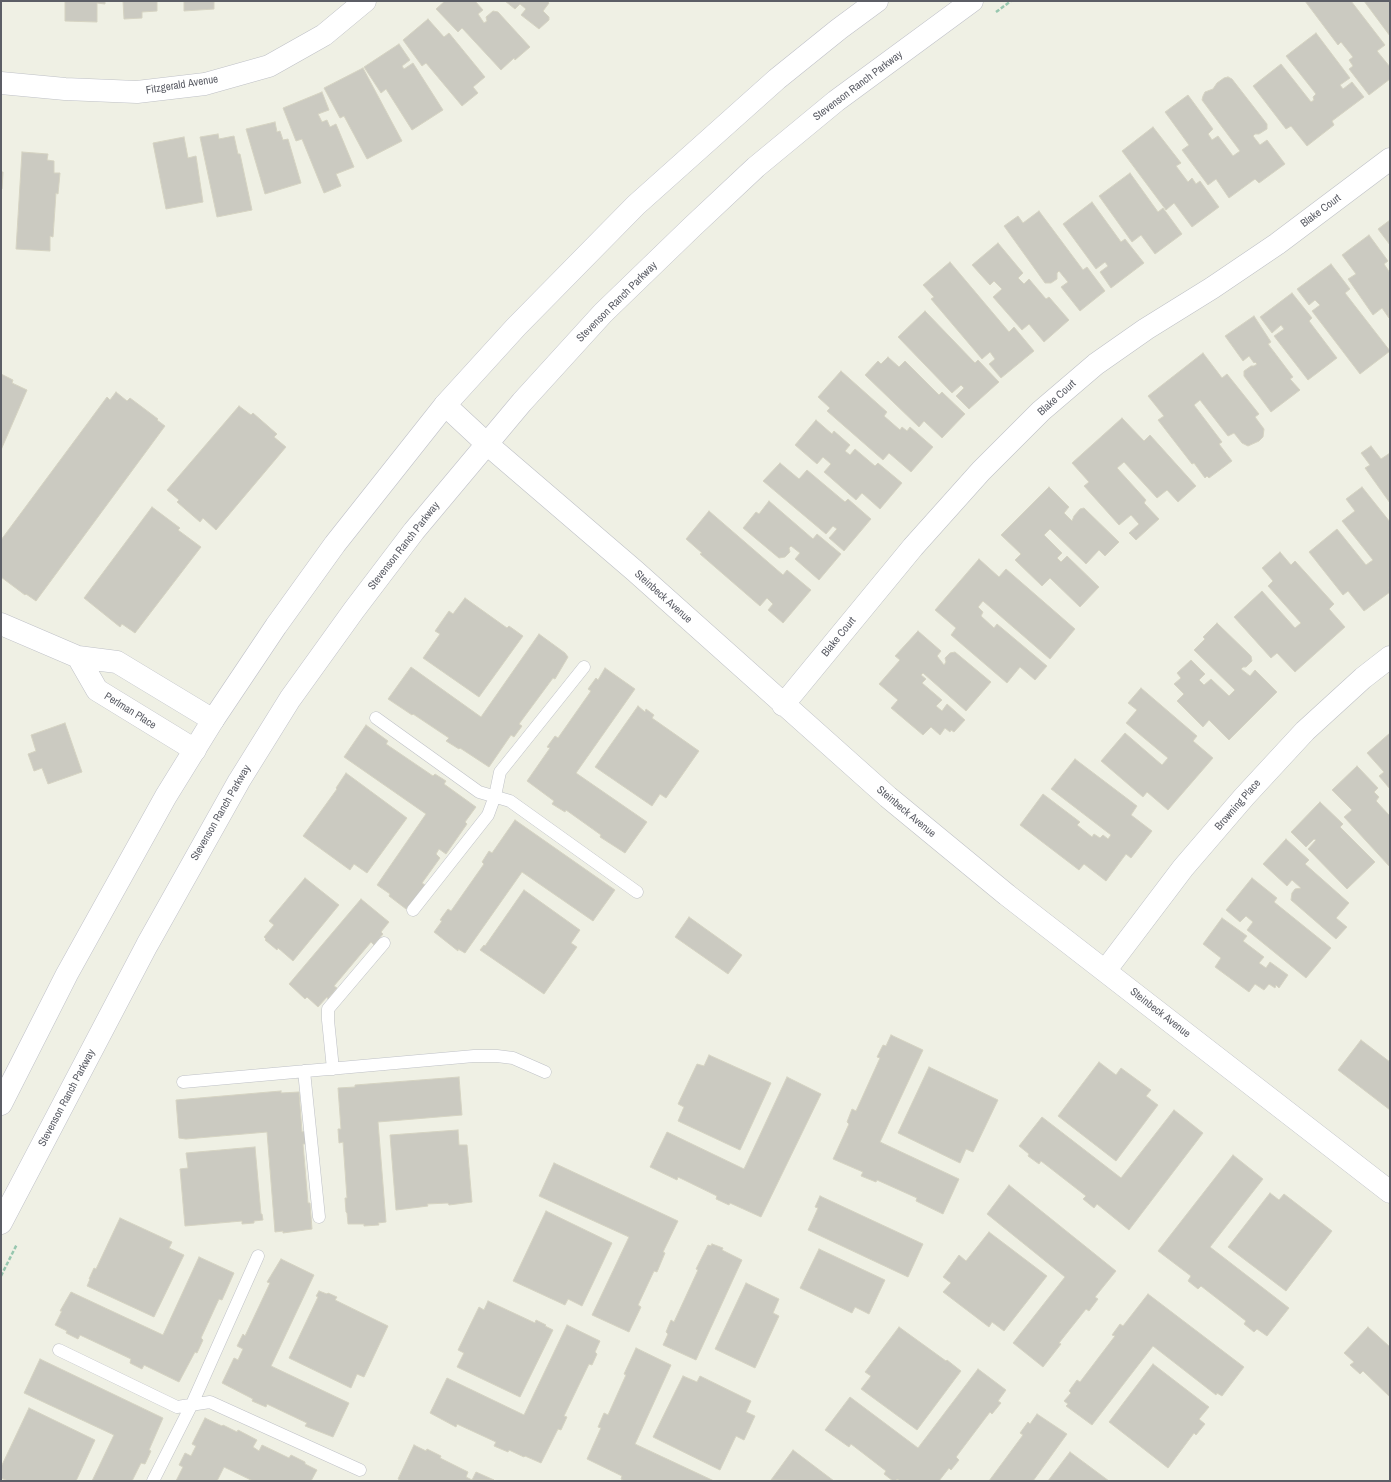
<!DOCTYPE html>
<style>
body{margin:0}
#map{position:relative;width:1391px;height:1482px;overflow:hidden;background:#eff0e4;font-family:"Archivo Narrow",sans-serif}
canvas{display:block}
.frame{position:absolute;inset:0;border:2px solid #5c5e66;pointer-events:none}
</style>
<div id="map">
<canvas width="1391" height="1482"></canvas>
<div class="frame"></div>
</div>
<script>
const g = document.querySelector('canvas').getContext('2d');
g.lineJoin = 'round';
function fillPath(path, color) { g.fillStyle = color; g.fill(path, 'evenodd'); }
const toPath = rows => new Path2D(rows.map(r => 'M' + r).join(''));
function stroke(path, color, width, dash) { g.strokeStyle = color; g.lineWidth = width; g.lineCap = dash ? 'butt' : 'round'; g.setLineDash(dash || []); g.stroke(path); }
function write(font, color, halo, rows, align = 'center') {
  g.font = font + ' "Archivo Narrow",sans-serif'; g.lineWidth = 3.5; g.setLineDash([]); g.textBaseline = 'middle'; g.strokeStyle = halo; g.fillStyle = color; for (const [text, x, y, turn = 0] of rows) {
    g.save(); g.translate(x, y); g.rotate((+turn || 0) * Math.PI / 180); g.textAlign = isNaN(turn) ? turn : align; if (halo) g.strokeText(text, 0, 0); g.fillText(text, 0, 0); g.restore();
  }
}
const building = toPath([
 [65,1,105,1,105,4,97,3,97,22,65,21,65,1],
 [123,1,157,1,157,11,142,12,142,18,124,19,123,1],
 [184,1,214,1,214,9,184,11,184,1],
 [445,1,475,1,483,10,478,14,484,23,487,21,486,17,493,11,498,12,530,47,515,60,514,58,501,70,462,28,458,32,436,9,445,1],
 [505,1,547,1,549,3,543,11,549,17,549,20,539,29,521,15,526,9,520,4,515,9,505,1],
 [1305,1,1351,1,1385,45,1377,51,1390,67,1390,79,1369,95,1349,69,1353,66,1349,60,1353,57,1341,42,1338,45,1305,1],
 [1364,1,1390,1,1390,36,1364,1],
 [428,19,444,37,449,33,485,77,473,87,478,93,462,106,426,63,422,66,403,40,428,19],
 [1316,33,1350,78,1340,85,1343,89,1352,82,1364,97,1332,121,1334,125,1307,146,1291,126,1286,129,1253,86,1281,64,1311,102,1314,100,1313,97,1316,94,1286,56,1316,33],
 [399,44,410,60,402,66,404,69,413,63,443,110,412,130,386,89,381,93,364,67,399,44],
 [363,68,402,141,367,159,344,116,340,118,324,88,363,68],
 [1228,77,1232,79,1267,124,1267,129,1259,134,1255,134,1253,136,1260,145,1267,140,1285,164,1259,183,1255,179,1229,198,1216,179,1208,185,1182,150,1189,145,1165,112,1188,95,1213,129,1208,134,1212,140,1218,136,1233,156,1240,151,1202,100,1203,96,1205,92,1213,89,1217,83,1224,78,1228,77],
 [322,92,329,110,318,114,322,122,327,120,330,127,336,124,354,167,336,174,341,186,324,193,302,139,296,141,283,108,322,92],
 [275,122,277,132,280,131,283,140,288,139,301,183,265,194,246,129,275,122],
 [1153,127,1181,163,1176,166,1188,182,1192,178,1196,184,1200,181,1219,207,1192,227,1174,203,1166,210,1122,151,1153,127],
 [218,134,219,139,234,136,238,154,240,154,252,210,217,217,200,137,218,134],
 [184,137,188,158,196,156,203,202,166,209,153,143,184,137],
 [22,152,48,154,47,160,54,161,54,173,60,173,58,194,56,193,53,237,50,236,50,251,16,249,22,152],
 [1,172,3,172,2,189,1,189,1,172],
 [1130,173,1158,212,1163,208,1182,234,1155,254,1141,235,1132,242,1099,196,1130,173],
 [1092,202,1121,242,1125,239,1144,263,1111,288,1100,272,1108,266,1105,262,1096,269,1063,224,1092,202],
 [1039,211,1083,270,1087,267,1105,291,1080,311,1061,287,1068,282,1059,271,1057,273,1057,279,1051,283,1045,283,1004,226,1018,216,1023,223,1039,211],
 [1390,220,1390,245,1378,229,1390,220],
 [1369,235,1388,261,1384,264,1390,273,1389,318,1382,308,1373,315,1348,279,1356,274,1342,255,1369,235],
 [998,243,1023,273,1018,278,1024,284,1029,279,1046,299,1049,297,1069,320,1044,342,1029,324,1022,330,993,297,1002,289,994,281,990,285,972,265,998,243],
 [950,262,1009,332,1014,327,1034,351,1001,378,989,364,995,359,990,352,982,359,931,299,934,297,923,285,950,262],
 [1331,264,1350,289,1345,293,1390,351,1360,374,1312,311,1320,305,1315,300,1309,305,1297,289,1331,264],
 [1292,293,1312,318,1309,321,1337,358,1308,380,1274,336,1284,329,1281,325,1272,333,1260,317,1292,293],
 [925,311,975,363,978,360,999,382,969,409,956,396,964,388,961,385,952,393,898,337,925,311],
 [1254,316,1271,342,1268,344,1293,377,1290,379,1300,390,1271,412,1244,376,1244,371,1251,366,1254,366,1257,364,1255,362,1254,363,1249,356,1243,361,1225,336,1254,316],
 [1203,353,1222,378,1227,374,1259,414,1255,417,1264,429,1263,437,1259,441,1248,446,1242,443,1234,433,1228,436,1200,400,1194,405,1222,442,1219,444,1232,461,1209,478,1207,476,1205,478,1194,463,1192,464,1158,420,1164,416,1148,396,1203,353],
 [888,357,899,367,905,361,939,395,942,392,965,414,942,438,924,421,919,427,865,375,878,361,881,364,888,357],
 [841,371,887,412,884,416,900,430,902,427,907,431,910,427,933,447,911,472,889,453,883,460,827,411,830,408,818,397,841,371],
 [1,374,13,380,12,383,27,390,1,450,1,374],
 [116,392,127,401,130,398,158,419,157,420,165,426,36,601,26,594,25,595,1,577,1,540,107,397,110,400,116,392],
 [239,406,251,415,253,413,277,434,274,437,286,447,216,530,203,518,200,522,177,502,179,500,167,490,239,406],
 [1122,418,1144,441,1150,435,1196,486,1178,502,1167,490,1157,498,1124,462,1117,468,1146,500,1144,503,1159,519,1136,540,1129,533,1139,524,1131,515,1119,525,1084,486,1089,482,1072,463,1122,418],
 [816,420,832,434,834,431,850,445,845,451,850,455,855,449,875,466,878,463,902,483,880,509,862,493,856,500,824,472,831,464,823,457,817,464,795,445,816,420],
 [1371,446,1381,459,1390,453,1390,503,1365,468,1370,465,1361,453,1371,446],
 [780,463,799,479,807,470,845,502,848,499,871,519,844,551,829,538,837,529,833,526,826,534,763,481,780,463],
 [1049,487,1069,507,1064,513,1072,521,1074,516,1080,509,1084,508,1119,542,1105,556,1099,550,1086,564,1050,529,1044,535,1062,553,1057,558,1061,562,1067,556,1099,587,1080,607,1050,578,1042,586,1015,560,1021,554,1001,535,1049,487],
 [1362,487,1390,522,1390,586,1389,587,1390,592,1364,611,1348,591,1343,595,1309,552,1337,529,1366,565,1373,560,1342,521,1355,511,1346,499,1362,487],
 [769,501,813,539,817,534,841,554,819,580,795,559,800,553,791,546,789,548,790,552,785,557,779,558,743,528,756,512,759,514,769,501],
 [152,507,180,528,178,530,201,547,135,633,122,624,120,627,84,598,152,507],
 [709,511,783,575,787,570,811,590,783,623,768,610,773,604,767,598,760,606,700,554,702,553,686,539,709,511],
 [1280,552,1291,565,1295,561,1334,604,1329,609,1345,627,1295,672,1277,653,1271,658,1234,617,1262,591,1295,628,1301,623,1268,586,1273,581,1262,568,1280,552],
 [979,559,999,577,1006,569,1075,629,1050,659,983,601,978,607,983,612,981,616,994,628,997,624,1047,666,1035,680,1020,667,1007,683,951,635,956,628,935,610,979,559],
 [465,598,507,628,509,626,523,636,479,697,423,658,440,634,435,631,449,611,453,614,465,598],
 [1217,623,1251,656,1252,661,1246,667,1243,667,1241,669,1250,676,1255,670,1277,692,1229,740,1209,720,1203,727,1177,701,1184,694,1174,684,1181,678,1177,673,1191,660,1205,674,1199,680,1204,685,1211,679,1229,696,1235,690,1194,650,1205,639,1203,637,1217,623],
 [918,631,941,651,937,656,944,665,946,662,945,658,950,653,955,652,991,682,966,711,923,673,921,675,926,679,922,683,942,700,936,706,942,711,947,704,965,720,954,732,951,730,950,732,945,728,940,735,931,727,923,735,891,708,898,700,879,684,900,660,895,656,918,631],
 [539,634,565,653,568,657,555,679,553,678,519,724,522,726,514,737,511,735,489,767,460,748,459,749,446,741,449,738,413,714,412,715,388,699,411,667,481,717,539,634],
 [605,668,635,689,576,773,647,822,625,853,600,837,601,835,566,810,565,812,552,804,554,801,527,781,550,748,547,747,555,736,558,738,591,691,588,689,596,678,598,680,605,668],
 [1141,688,1197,736,1193,741,1213,758,1168,810,1147,792,1143,797,1101,761,1125,733,1162,765,1168,758,1126,723,1137,710,1128,703,1141,688],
 [638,706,645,712,646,709,654,715,652,718,699,751,666,798,660,794,652,806,595,767,638,706],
 [65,723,82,772,48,784,42,768,34,771,28,754,36,751,31,735,65,723],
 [366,725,388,741,386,744,433,776,435,774,446,781,444,784,476,807,465,822,467,824,446,854,439,849,436,854,440,858,422,883,425,885,406,909,389,896,390,894,377,885,426,814,344,757,366,725],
 [1390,733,1390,789,1379,776,1384,772,1367,753,1390,733],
 [1075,759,1137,806,1131,815,1152,831,1131,858,1126,854,1106,881,1084,864,1079,870,1020,825,1043,794,1080,822,1077,825,1092,837,1094,834,1100,838,1103,835,1108,839,1111,835,1051,789,1075,759],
 [1357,766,1378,788,1374,792,1379,797,1376,801,1389,815,1390,814,1390,867,1344,817,1352,810,1332,790,1357,766],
 [346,773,407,818,367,873,354,864,350,870,303,836,337,789,336,788,346,773],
 [1320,802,1343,824,1340,827,1375,862,1347,889,1308,849,1316,840,1314,839,1306,847,1291,832,1320,802],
 [515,820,615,890,593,921,522,872,465,953,458,949,458,951,434,932,442,921,440,920,448,909,451,911,484,864,482,862,489,851,492,853,515,820],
 [1286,839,1309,860,1305,864,1349,903,1336,918,1347,927,1336,939,1291,900,1292,893,1295,889,1301,888,1292,880,1287,886,1263,864,1286,839],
 [305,878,339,905,293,961,278,948,277,950,265,940,266,939,264,937,274,925,269,921,305,878],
 [1252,878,1277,898,1274,902,1331,948,1306,978,1247,930,1253,922,1246,916,1240,922,1226,910,1252,878],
 [524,890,580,930,571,943,577,947,544,994,480,950,484,945,485,946,524,890],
 [361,899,389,922,381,932,383,934,374,945,371,942,334,986,337,988,328,999,327,997,318,1007,307,997,305,999,289,984,361,899],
 [689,917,742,955,728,974,675,937,689,917],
 [1222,918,1247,936,1243,941,1264,957,1259,963,1266,968,1270,962,1288,975,1279,988,1276,985,1275,988,1269,984,1264,990,1255,984,1249,992,1215,967,1221,958,1203,944,1222,918],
 [891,1035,923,1050,880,1142,959,1179,943,1214,916,1201,917,1198,877,1180,876,1182,861,1176,863,1172,833,1159,849,1124,847,1122,852,1109,856,1111,880,1058,877,1057,883,1045,886,1046,891,1035],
 [1361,1040,1390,1062,1390,1110,1338,1070,1361,1040],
 [709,1055,771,1083,740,1150,678,1121,684,1107,678,1104,697,1064,704,1066,709,1055],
 [1099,1062,1116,1075,1121,1068,1151,1090,1146,1096,1158,1105,1116,1161,1058,1116,1099,1062],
 [929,1067,998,1100,973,1152,966,1149,960,1163,898,1133,929,1067],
 [459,1077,462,1115,378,1122,386,1222,378,1223,379,1225,364,1226,364,1224,348,1224,347,1213,346,1212,345,1198,347,1198,343,1142,339,1143,338,1129,341,1129,338,1088,355,1087,355,1085,459,1077],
 [787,1077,821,1094,761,1217,730,1203,729,1205,716,1199,717,1196,678,1177,677,1180,650,1167,667,1132,744,1169,787,1077],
 [281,1091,281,1093,299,1092,302,1132,306,1131,307,1144,303,1144,308,1203,310,1203,312,1229,283,1233,283,1231,275,1232,267,1132,186,1139,179,1138,176,1100,281,1091],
 [1174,1110,1203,1133,1129,1230,1097,1204,1094,1208,1083,1199,1086,1196,1041,1161,1039,1164,1028,1156,1029,1154,1019,1146,1042,1117,1121,1178,1174,1110],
 [458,1130,459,1145,467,1145,472,1202,449,1205,448,1203,427,1204,428,1206,396,1210,390,1135,458,1130],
 [255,1147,261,1214,262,1214,263,1220,254,1221,254,1223,242,1224,242,1221,185,1226,180,1169,188,1168,186,1153,255,1147],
 [1233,1155,1263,1179,1210,1247,1289,1308,1267,1336,1257,1329,1254,1332,1244,1324,1246,1321,1201,1286,1198,1289,1188,1281,1191,1276,1158,1251,1233,1155],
 [554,1163,678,1221,663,1252,665,1253,657,1272,654,1271,638,1305,641,1307,629,1332,592,1315,629,1237,539,1196,554,1163],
 [1009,1185,1116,1271,1095,1297,1098,1299,1089,1311,1086,1309,1059,1343,1061,1344,1043,1367,1013,1343,1065,1277,987,1214,1009,1185],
 [1270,1193,1279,1200,1284,1194,1332,1231,1286,1291,1228,1247,1270,1193],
 [820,1196,923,1244,908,1277,808,1230,818,1208,815,1207,820,1196],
 [546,1211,612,1243,582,1306,568,1299,565,1305,513,1281,546,1211],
 [120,1218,172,1242,169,1248,184,1255,154,1317,87,1286,90,1279,89,1279,94,1268,96,1269,120,1218],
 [989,1232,1047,1276,1004,1331,992,1322,989,1327,943,1292,951,1283,943,1277,959,1255,966,1261,989,1232],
 [712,1244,723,1248,722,1250,742,1260,696,1360,663,1345,668,1334,666,1332,671,1320,674,1322,698,1270,696,1269,708,1245,711,1246,712,1244],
 [819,1249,885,1280,869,1314,855,1307,852,1313,800,1288,819,1249],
 [199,1257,234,1273,222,1300,219,1299,201,1338,203,1340,197,1353,195,1352,179,1382,144,1365,142,1369,130,1363,131,1359,80,1335,78,1339,66,1333,67,1331,55,1325,62,1311,60,1311,71,1292,163,1335,199,1257],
 [281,1259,314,1275,271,1366,349,1403,333,1437,305,1426,307,1423,267,1404,266,1407,252,1401,253,1399,222,1383,234,1358,238,1360,243,1349,237,1346,243,1334,245,1336,270,1283,267,1282,281,1259],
 [746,1283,779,1299,773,1313,779,1316,755,1368,715,1349,746,1283],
 [319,1291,327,1294,328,1293,337,1297,335,1300,388,1326,364,1377,357,1374,351,1388,289,1358,318,1297,316,1296,319,1291],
 [1148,1294,1244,1367,1222,1396,1217,1393,1216,1395,1153,1346,1092,1425,1066,1406,1068,1404,1064,1401,1071,1393,1069,1391,1077,1380,1080,1382,1115,1336,1112,1335,1120,1324,1123,1326,1148,1294],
 [488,1301,535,1323,536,1320,546,1325,545,1326,553,1330,520,1397,457,1367,464,1353,458,1350,479,1307,484,1310,488,1301],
 [567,1325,600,1341,595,1352,597,1354,592,1365,589,1364,564,1416,567,1417,561,1430,558,1429,541,1463,525,1456,524,1457,509,1450,508,1452,494,1446,496,1442,457,1424,456,1427,430,1413,447,1378,524,1415,567,1325],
 [899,1327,946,1361,947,1360,961,1371,917,1430,861,1389,871,1376,865,1372,899,1327],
 [1368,1327,1390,1347,1390,1397,1363,1371,1360,1374,1350,1365,1354,1362,1344,1353,1368,1327],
 [636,1348,671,1365,635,1444,714,1481,624,1481,621,1479,622,1476,587,1459,601,1428,598,1427,604,1413,608,1415,626,1375,624,1374,636,1348],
 [40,1359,163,1418,149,1450,151,1451,145,1464,141,1463,132,1481,92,1481,114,1435,24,1393,40,1359],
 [1153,1364,1209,1407,1199,1419,1205,1424,1196,1435,1194,1433,1168,1468,1109,1422,1153,1364],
 [978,1369,1006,1390,998,1401,1001,1403,992,1414,990,1412,956,1457,959,1460,951,1470,949,1468,939,1481,900,1481,897,1479,896,1481,893,1481,884,1474,886,1471,851,1444,849,1447,825,1430,850,1397,918,1448,978,1369],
 [683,1376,697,1382,700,1376,751,1401,746,1412,755,1416,744,1440,736,1436,720,1470,653,1437,683,1376],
 [29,1408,95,1440,76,1481,8,1481,1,1478,1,1467,29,1408],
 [1037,1414,1067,1434,1033,1481,989,1481,1023,1435,1020,1433,1028,1422,1030,1424,1037,1414],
 [205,1418,222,1426,223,1425,237,1432,238,1430,257,1440,253,1447,259,1451,262,1445,289,1458,291,1455,305,1462,305,1464,317,1470,311,1481,253,1481,224,1467,217,1481,176,1481,183,1467,179,1465,185,1453,191,1456,196,1446,192,1444,205,1418],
 [414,1445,426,1451,427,1449,441,1456,440,1458,468,1472,466,1477,472,1480,476,1472,494,1480,402,1481,398,1479,414,1445],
 [793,1450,834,1481,771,1480,793,1450],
 [1070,1452,1109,1481,1048,1481,1070,1452]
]);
fillPath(building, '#cbcac1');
stroke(building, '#d5d3c2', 1);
const service = toPath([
 [376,718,479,792,510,801,637,892],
 [413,910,488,815,495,796,500,772,584,667],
 [333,1069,328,1020,328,1009,384,943],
 [304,1071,319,1217],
 [183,1082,474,1056,497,1056,513,1058,545,1072],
 [59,1350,177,1407,210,1402,360,1470],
 [153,1481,192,1404,258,1256]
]);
const minor = toPath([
 [1,83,65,89,137,92,205,84,269,66,324,35,365,1],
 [445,405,487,444,635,571,888,797,1007,895,1390,1192],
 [1,624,78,657,117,662,213,720],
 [78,657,97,690,195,750],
 [783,705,913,547,981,471,1041,411,1096,364,1146,329,1212,288,1277,244,1390,159],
 [1105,971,1183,868,1244,797,1305,731,1363,678,1390,657]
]);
const secondary = toPath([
 [1,1104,67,974,166,796,213,720,276,626,335,544,445,405,516,327,636,205,777,79,839,29,877,1],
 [1,1223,147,945,239,781,290,699,354,610,414,531,522,402,603,313,692,227,756,167,836,101,972,1]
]);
stroke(service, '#bec0c6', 13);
stroke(minor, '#bec0c6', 23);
stroke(secondary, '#bfc0c8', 23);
stroke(toPath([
 [996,12,1011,1],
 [1,1276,17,1244]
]), '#97c7af', 2.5, [4, 2]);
stroke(service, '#fff', 12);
stroke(minor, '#fff', 22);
stroke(secondary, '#fff', 22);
write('11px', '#5c5e66', '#fff', [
 ["Fitzgerald Avenue",182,85,-9],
 ["Stevenson Ranch Parkway",858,86,-37],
 ["Blake Court",1321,211,-37],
 ["Stevenson Ranch Parkway",617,302,-45],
 ["Blake Court",1057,398,-42],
 ["Stevenson Ranch Parkway",404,546,-52],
 ["Steinbeck Avenue",663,597,42],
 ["Blake Court",839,637,-51],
 ["Perlman Place",130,711,32],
 ["Browning Place",1238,805,-49],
 ["Steinbeck Avenue",906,812,40],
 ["Stevenson Ranch Parkway",221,813,-60],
 ["Steinbeck Avenue",1160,1013,38],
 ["Stevenson Ranch Parkway",67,1098,-62]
]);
</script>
